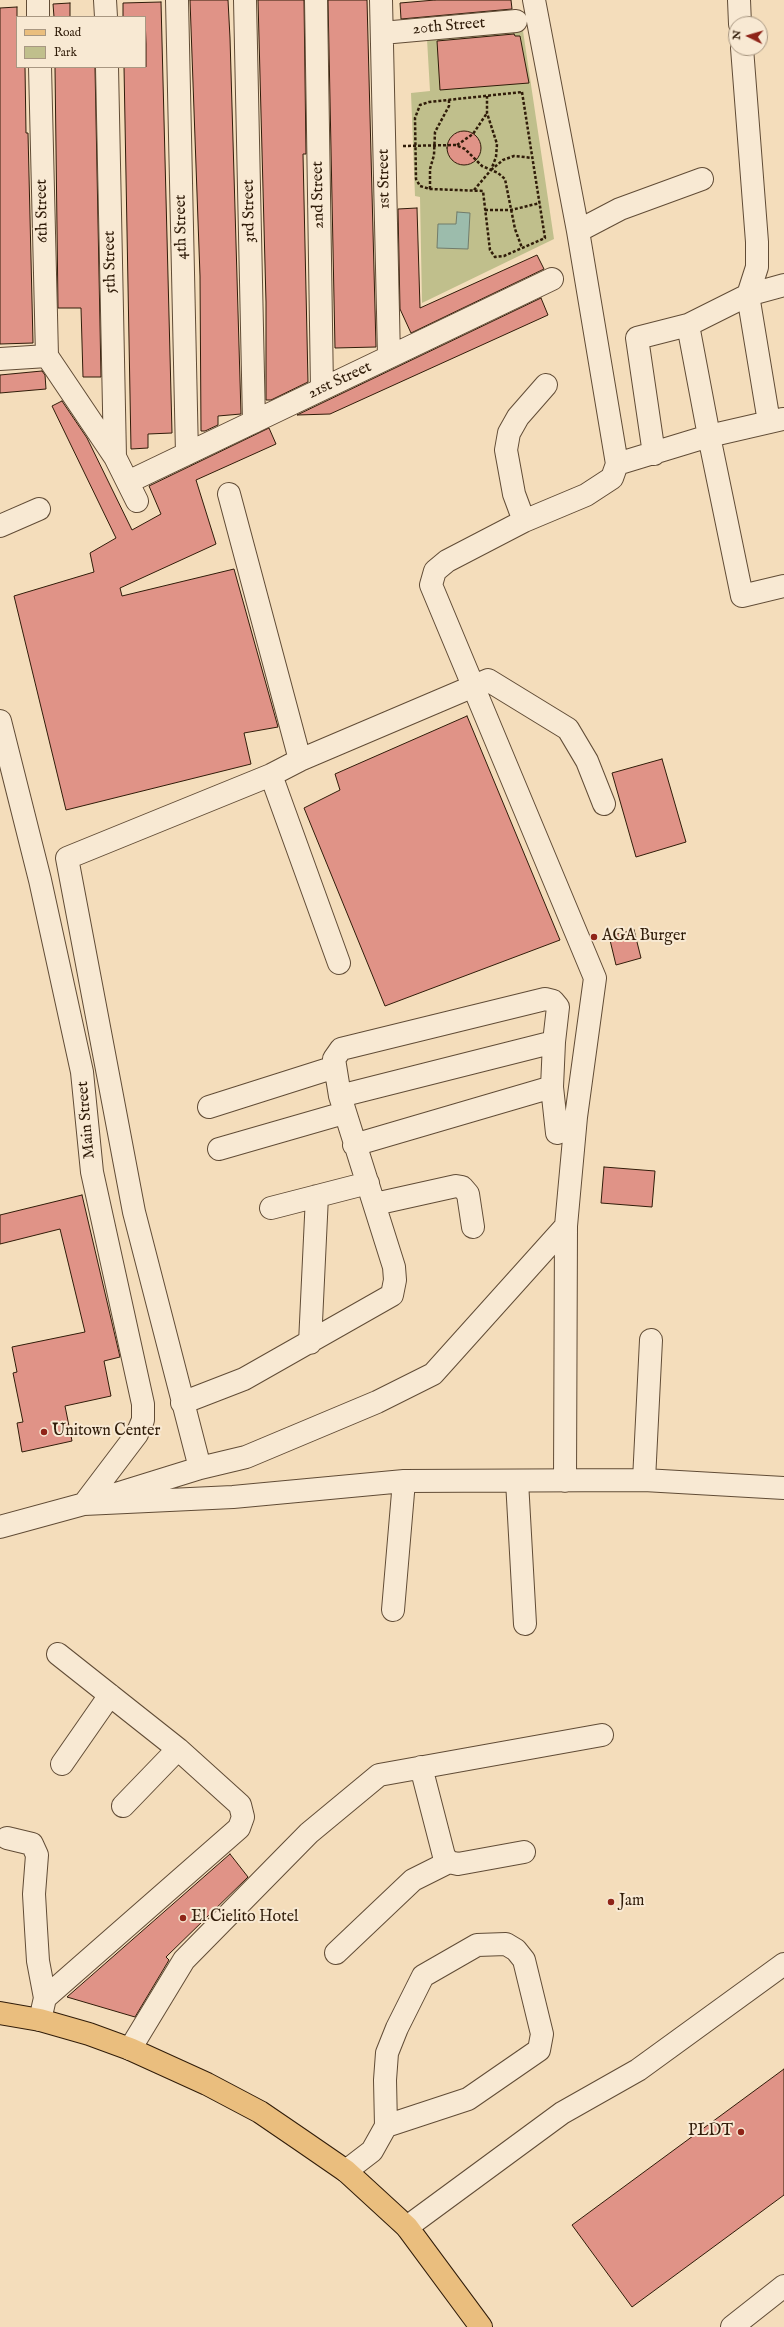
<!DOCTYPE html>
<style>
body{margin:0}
#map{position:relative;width:784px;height:2327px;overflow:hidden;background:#f4ddbb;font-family:"IM FELL English",serif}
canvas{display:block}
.legend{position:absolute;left:16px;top:16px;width:130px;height:52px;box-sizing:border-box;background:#f8e9d3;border:1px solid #a89782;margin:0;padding:5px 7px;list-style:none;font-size:12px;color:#301c09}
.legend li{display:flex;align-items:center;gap:8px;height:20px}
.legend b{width:20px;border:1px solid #a89782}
.north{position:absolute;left:728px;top:16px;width:40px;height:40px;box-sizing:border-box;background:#f8e9d3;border:1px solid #a89782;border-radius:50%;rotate:275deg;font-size:11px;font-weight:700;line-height:16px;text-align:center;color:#301c09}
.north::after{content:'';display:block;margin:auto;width:14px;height:18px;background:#8f2418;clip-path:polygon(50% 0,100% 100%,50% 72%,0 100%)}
</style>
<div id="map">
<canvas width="784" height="2327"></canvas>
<ul class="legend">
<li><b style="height:5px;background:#eabe7e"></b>Road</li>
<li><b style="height:11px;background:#c0bf8c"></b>Park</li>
</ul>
<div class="north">N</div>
</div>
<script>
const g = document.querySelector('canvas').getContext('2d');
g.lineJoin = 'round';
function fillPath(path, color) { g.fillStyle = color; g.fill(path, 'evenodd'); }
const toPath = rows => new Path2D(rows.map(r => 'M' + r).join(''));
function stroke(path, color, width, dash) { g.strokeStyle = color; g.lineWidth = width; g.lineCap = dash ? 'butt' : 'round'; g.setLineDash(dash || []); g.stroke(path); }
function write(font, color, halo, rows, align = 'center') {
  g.font = font + ' "IM FELL English",serif'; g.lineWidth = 4; g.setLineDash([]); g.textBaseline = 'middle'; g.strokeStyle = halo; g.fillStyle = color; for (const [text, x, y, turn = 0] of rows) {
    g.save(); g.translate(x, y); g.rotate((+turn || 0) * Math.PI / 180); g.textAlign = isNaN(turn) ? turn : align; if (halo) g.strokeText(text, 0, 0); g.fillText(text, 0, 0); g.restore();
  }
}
fillPath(toPath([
 [523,31,554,239,422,303,420,197,415,196,411,93,430,91,427,39]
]), '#c0bf8c');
const water = toPath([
 [457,212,470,213,468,249,437,248,438,224,456,224,457,212]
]);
fillPath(water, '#9cbcac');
stroke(water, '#717c6b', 1);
const building = toPath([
 [190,0,228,0,230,38,241,414,218,416,218,425,205,431,201,431,200,276,190,0],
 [258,0,304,0,306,154,303,154,308,382,271,400,266,400,266,302,258,0],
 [328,0,367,0,376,347,335,348,328,0],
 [435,0,511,0,512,9,401,19,400,3,435,0],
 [161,2,172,433,148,434,148,448,131,449,124,67,146,67,146,44,145,17,123,17,123,3,161,2],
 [70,3,70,17,54,17,53,4,70,3],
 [17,7,17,67,25,67,26,133,28,133,33,343,0,344,0,8,17,7],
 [514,34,515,36,520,36,529,83,440,90,437,41,514,34],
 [55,67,95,67,101,377,83,377,81,308,58,308,55,67],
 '447 148a17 17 0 1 1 34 0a17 17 0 1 1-34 0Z',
 [417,208,420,308,537,255,544,269,411,333,400,309,398,209,417,208],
 [541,298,548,315,330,414,297,415,541,298],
 [42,371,45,375,46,389,0,393,0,375,42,371],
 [62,401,87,438,132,530,161,514,149,486,269,428,276,444,196,480,216,544,120,588,122,596,234,569,278,727,244,733,251,764,66,810,14,596,94,572,90,553,116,538,52,406,62,401],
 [467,716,560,940,385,1006,304,808,340,790,335,774,467,716],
 [662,759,686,842,636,857,612,773,662,759],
 [634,930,641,958,616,965,609,936,634,930],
 [604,1167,655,1171,652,1207,601,1203,604,1167],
 [82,1195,120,1357,104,1361,111,1396,65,1406,72,1441,22,1452,17,1423,23,1422,13,1373,17,1372,12,1347,85,1332,60,1229,0,1244,0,1215,82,1195],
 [230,1854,248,1877,166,1957,169,1960,135,2017,67,1997,230,1854],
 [784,2069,784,2195,632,2307,572,2225,784,2069]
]);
fillPath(building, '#e09387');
stroke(building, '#301c09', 1);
const minor = toPath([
 [38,0,38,17],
 [105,0,106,17],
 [177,0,187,454],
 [245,0,254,422],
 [316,0,322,389],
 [381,0,389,357],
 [534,0,578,231,617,464,612,478,586,495,524,521,447,561,435,571,431,585,595,978,576,1117,566,1226,565,1481],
 [739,0,740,24],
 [382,33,516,21],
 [742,48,757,242,757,267,748,295,769,422],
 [40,67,47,356],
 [107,67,115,457],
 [578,231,620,209,702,179],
 [784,285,748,295,688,325,709,436,742,596,784,586],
 [47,356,115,457,137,501],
 [0,359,47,356],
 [654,454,637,338,688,325],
 [617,464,709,436,783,419],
 [128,482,552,279],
 [229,494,300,760],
 [524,521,514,494,506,450,509,433,518,417,546,385],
 [0,526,39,509],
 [0,721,40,880,82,1072,92,1172,143,1404,143,1420,137,1434,84,1504],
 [271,775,339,963],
 [552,1087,554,1042],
 [209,1107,335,1067],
 [354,1145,552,1087,557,1133],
 [219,1149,344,1113],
 [375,1204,456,1186,462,1187,468,1194,473,1227],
 [271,1208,368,1183],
 [310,1343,317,1196],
 [182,1403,244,1379,392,1295,395,1280,394,1267,340,1096,334,1059,341,1049,545,999,553,1001,558,1007,554,1042,340,1096],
 [200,1468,134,1212,67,858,271,775,300,760,488,680,568,729,587,761,604,804],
 [644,1480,651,1340],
 [517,1481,525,1624],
 [84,1504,233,1497,404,1481,644,1480,784,1488],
 [0,1527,84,1504,200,1468,246,1457,377,1402,433,1374,566,1226],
 [393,1610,404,1481],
 [62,1764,110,1695],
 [421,1767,444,1856,449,1862,458,1864,524,1852],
 [123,1806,178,1749],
 [7,1838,32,1844,37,1855,34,1894,36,1929,38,1961,45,1998],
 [336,1953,413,1880,449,1862],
 [40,2020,45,1998,239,1828,243,1817,240,1805,178,1749,58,1654],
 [130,2049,184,1960,309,1833,379,1775,602,1735],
 [346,2171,372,2151,386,2126,385,2080,387,2053,397,2028,423,1976,477,1945,506,1944,516,1950,524,1960,542,2034,539,2050,468,2099,386,2126],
 [407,2227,562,2113,638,2070,784,1964],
 [732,2327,784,2286]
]);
const major = toPath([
 [0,2013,40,2020,89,2034,130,2049,207,2084,260,2112,301,2140,346,2171,407,2227,481,2327]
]);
stroke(minor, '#614c36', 24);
stroke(major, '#301c09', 24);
stroke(toPath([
 [522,92,545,238,504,256,495,257,490,250,483,191,430,189,420,186,416,179,415,118,420,105,429,102,522,92],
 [457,145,473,134,487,113],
 [403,146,456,145,465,149,482,166,498,173,505,179,515,229,522,248],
 [491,170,503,160,514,156,533,158],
 [430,189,430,169,434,155,435,132,449,106,449,100],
 [474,190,491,170,496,157,497,144,487,113,487,96],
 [485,210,511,210,540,203]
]), '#301c09', 2.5, [3, 2]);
stroke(minor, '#f8e9d3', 22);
stroke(major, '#eabe7e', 22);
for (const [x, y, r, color] of [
 [594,937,4,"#8f2418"],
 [44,1432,4,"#8f2418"],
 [611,1902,4,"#8f2418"],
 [183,1918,4,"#8f2418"],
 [741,2132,4,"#8f2418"]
]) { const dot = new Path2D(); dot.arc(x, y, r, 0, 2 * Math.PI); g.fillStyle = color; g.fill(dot); stroke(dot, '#f8e9d3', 1.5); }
write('16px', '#301c09', '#f8e9d3', [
 ["20th Street",449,27,-5],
 ["1st Street",385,179,-91],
 ["2nd Street",319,195,-91],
 ["6th Street",43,211,-91],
 ["3rd Street",250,211,-91],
 ["4th Street",182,227,-91],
 ["5th Street",111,262,-91],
 ["21st Street",340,381,-25],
 ["Main Street",87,1120,-95]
]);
write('16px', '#301c09', '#f8e9d3', [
 ["AGA Burger",602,937],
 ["Unitown Center",52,1432],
 ["Jam",619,1902],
 ["El Cielito Hotel",191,1918],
 ["PLDT",733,2132,"right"]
], 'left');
</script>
